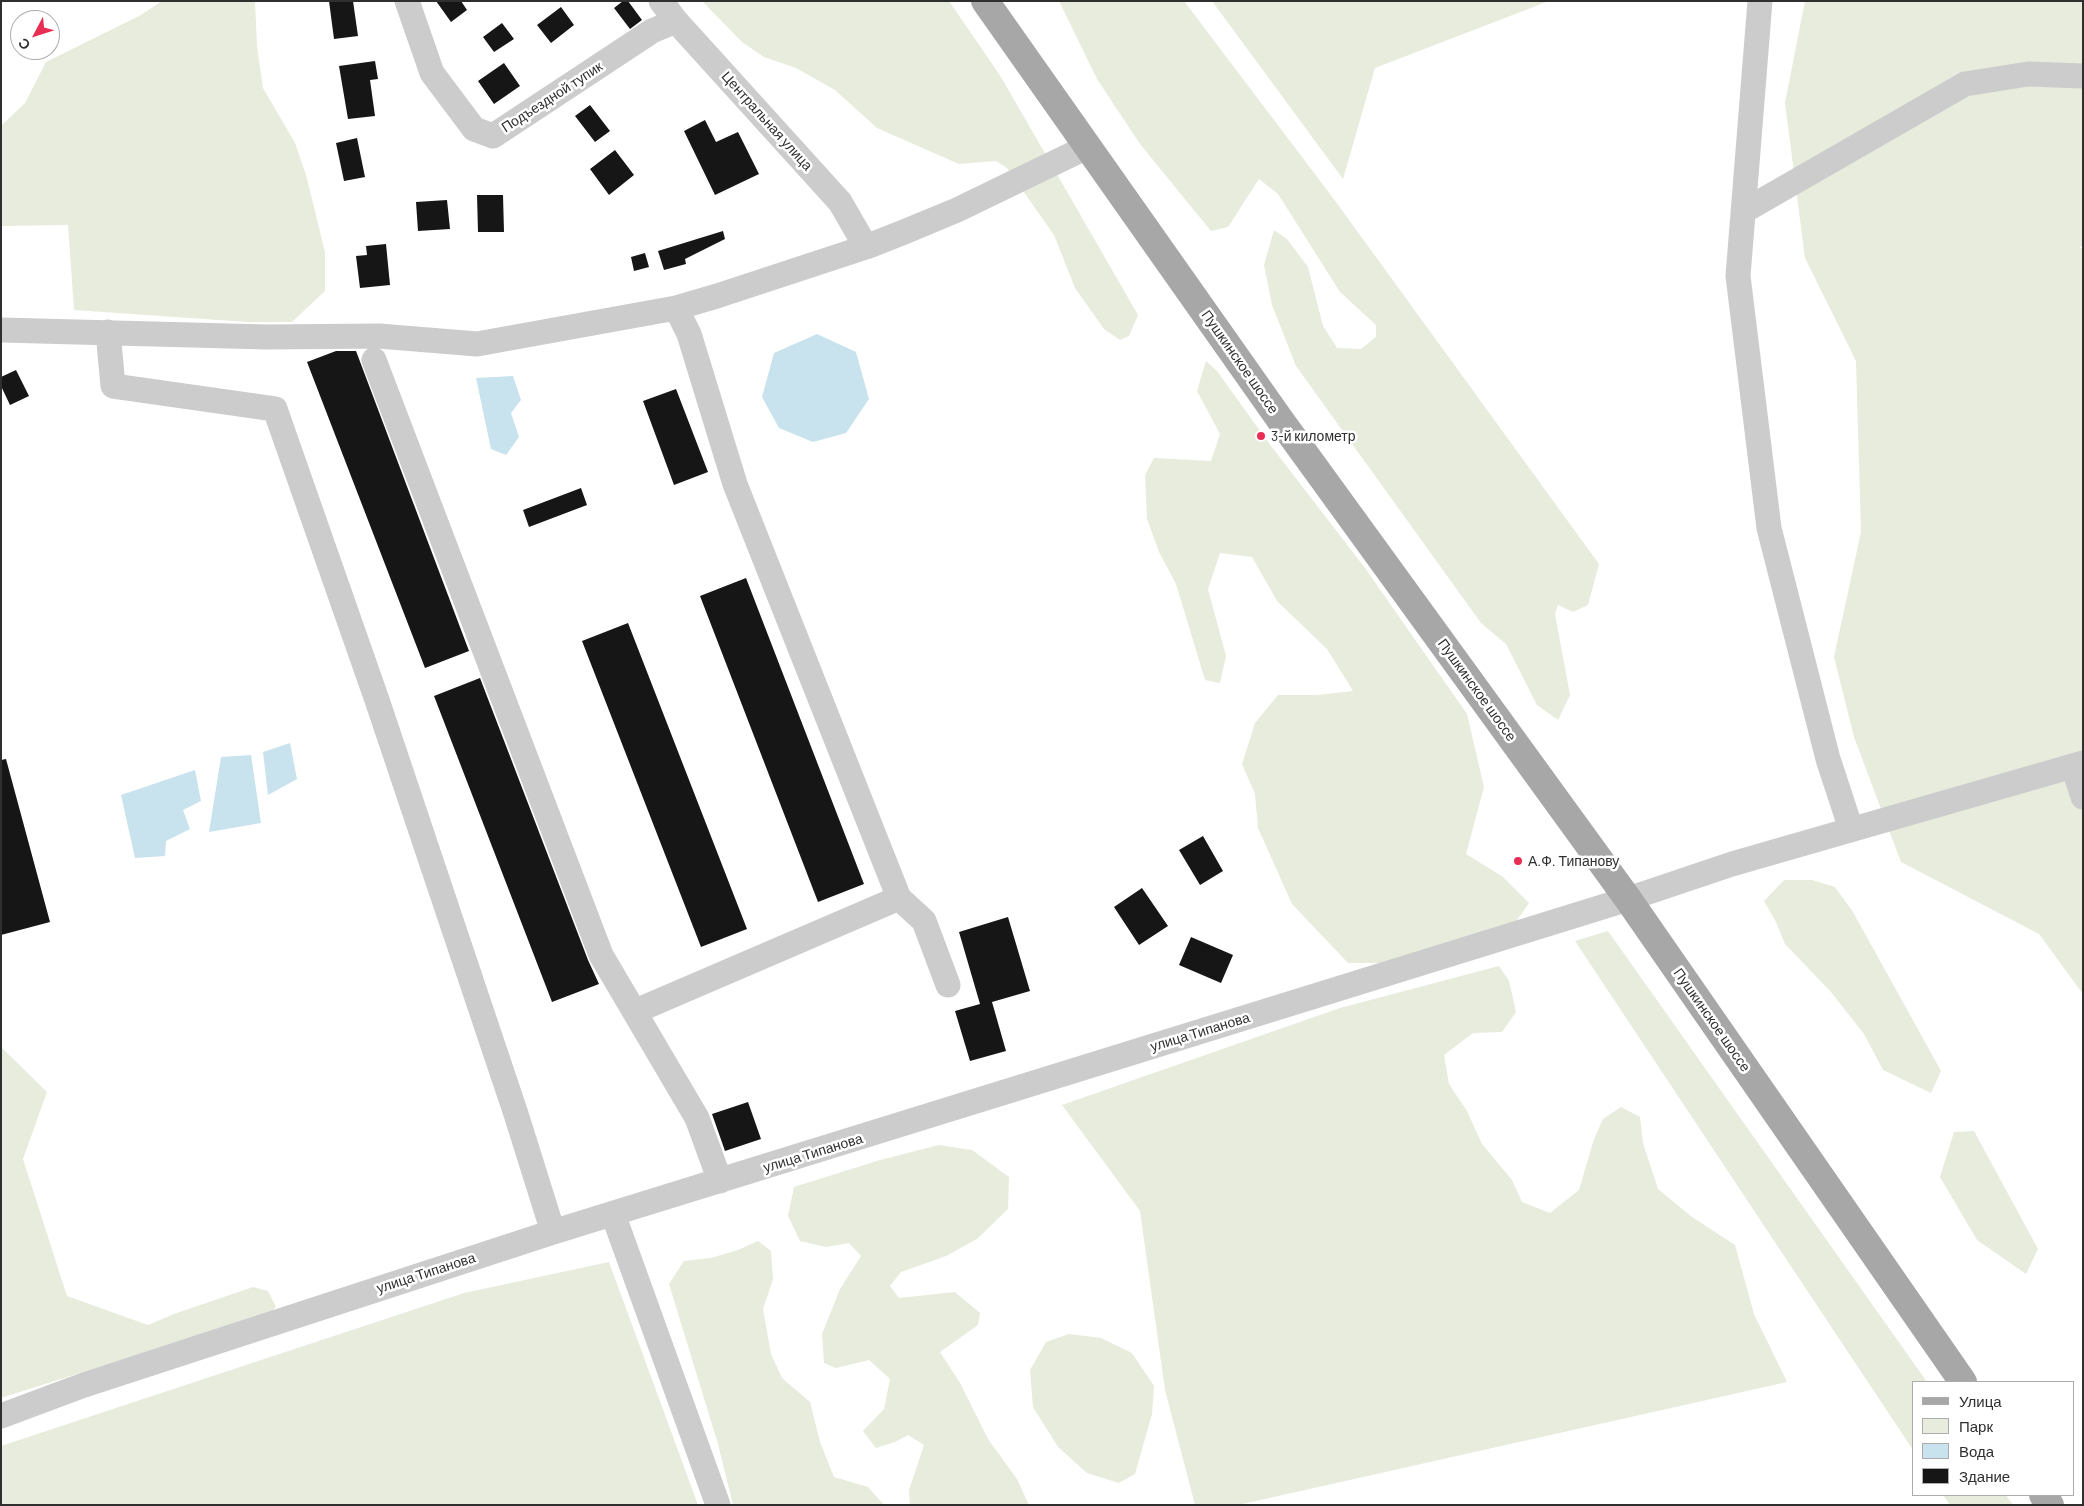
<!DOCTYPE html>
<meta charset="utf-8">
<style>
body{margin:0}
#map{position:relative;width:2084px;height:1506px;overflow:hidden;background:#fff;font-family:Barlow,sans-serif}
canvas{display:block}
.frame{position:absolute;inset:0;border:2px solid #2f2f2f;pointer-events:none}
.legend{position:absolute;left:1912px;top:1381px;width:162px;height:115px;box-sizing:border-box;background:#fff;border:1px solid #acacac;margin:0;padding:6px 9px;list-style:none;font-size:15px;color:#2f2f2f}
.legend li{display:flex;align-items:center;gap:10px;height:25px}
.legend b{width:25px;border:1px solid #acacac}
.north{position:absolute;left:10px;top:10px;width:50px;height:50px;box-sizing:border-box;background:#fff;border:1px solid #acacac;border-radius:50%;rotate:230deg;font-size:14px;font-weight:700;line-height:20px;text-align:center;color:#2f2f2f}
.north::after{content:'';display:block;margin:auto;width:18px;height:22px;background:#e92e55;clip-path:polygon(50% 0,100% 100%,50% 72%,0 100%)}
</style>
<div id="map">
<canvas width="2084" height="1506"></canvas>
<div class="frame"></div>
<ul class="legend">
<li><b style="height:6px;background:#a7a7a7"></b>Улица</li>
<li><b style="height:14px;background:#e7ecdd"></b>Парк</li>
<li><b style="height:14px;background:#c8e3ed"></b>Вода</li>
<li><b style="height:14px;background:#161616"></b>Здание</li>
</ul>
<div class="north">С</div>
</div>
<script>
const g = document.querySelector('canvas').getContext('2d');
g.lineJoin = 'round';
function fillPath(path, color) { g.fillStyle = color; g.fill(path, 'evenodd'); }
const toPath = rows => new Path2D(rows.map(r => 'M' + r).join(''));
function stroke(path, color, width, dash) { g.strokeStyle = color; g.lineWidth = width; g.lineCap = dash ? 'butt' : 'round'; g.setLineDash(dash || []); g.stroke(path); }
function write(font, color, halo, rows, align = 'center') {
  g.font = font + ' Barlow,sans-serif'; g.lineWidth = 5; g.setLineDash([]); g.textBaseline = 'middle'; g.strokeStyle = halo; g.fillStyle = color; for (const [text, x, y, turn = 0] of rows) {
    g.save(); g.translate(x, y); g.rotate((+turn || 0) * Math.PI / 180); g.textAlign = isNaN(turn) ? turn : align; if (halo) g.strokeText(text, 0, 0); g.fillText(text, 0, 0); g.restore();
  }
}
fillPath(toPath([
 [162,1,255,1,257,46,263,88,295,143,306,175,325,252,325,291,292,322,248,322,74,310,68,225,1,226,1,126,25,103,46,62,141,15],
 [702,1,949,1,1001,77,1138,315,1129,336,1120,340,1104,329,1075,288,1054,235,1007,168,996,161,959,164,877,128,835,90,796,68,764,57,742,42],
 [1059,1,1184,1,1333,198,1599,564,1588,605,1573,612,1558,605,1555,614,1570,695,1558,720,1537,705,1506,644,1481,623,1296,366,1272,305,1264,265,1274,230,1287,239,1308,267,1323,326,1337,348,1361,349,1376,337,1376,325,1340,292,1278,194,1259,179,1228,227,1211,231,1140,144,1097,79],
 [1212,1,1549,1,1375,68,1343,179],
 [1805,1,2083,1,2083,245,2079,248,2083,248,2083,994,2039,934,1901,862,1854,737,1834,657,1861,532,1856,361,1805,258,1785,103],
 [1206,361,1217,371,1268,442,1365,568,1467,714,1484,787,1466,854,1503,877,1529,903,1506,936,1393,963,1348,963,1292,904,1258,828,1255,794,1242,764,1255,723,1278,695,1317,695,1353,691,1327,649,1277,601,1252,557,1220,553,1208,589,1226,656,1220,683,1205,680,1176,584,1159,552,1147,519,1145,475,1154,458,1211,461,1220,434,1197,391],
 [1784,880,1812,880,1835,887,1853,912,1941,1071,1931,1093,1883,1070,1864,1034,1831,992,1785,944,1776,922,1764,901],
 [1608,931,1927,1382,1913,1382,1913,1450,1575,941],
 [1499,966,1509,981,1516,1012,1502,1032,1473,1033,1444,1055,1449,1084,1467,1111,1482,1144,1512,1180,1522,1202,1550,1213,1579,1190,1594,1139,1603,1119,1621,1107,1640,1117,1643,1143,1658,1189,1692,1217,1735,1245,1754,1314,1787,1382,1238,1505,1195,1505,1165,1390,1140,1211,1062,1105,1340,1008],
 [1,1047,47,1092,23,1159,67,1296,148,1325,174,1314,253,1287,268,1291,276,1307,271,1312,1,1398],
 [1974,1131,2038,1249,2026,1274,1977,1240,1940,1177,1954,1132],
 [939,1145,972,1150,1009,1177,1008,1209,977,1239,946,1256,901,1272,890,1286,899,1298,955,1292,980,1313,978,1325,940,1352,960,1383,988,1439,1017,1479,1029,1505,910,1505,909,1490,924,1445,908,1435,895,1442,876,1448,863,1431,884,1409,890,1379,869,1360,836,1368,824,1363,822,1334,840,1289,861,1256,849,1243,826,1247,800,1241,788,1216,794,1187,880,1160],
 [758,1241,771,1251,773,1279,763,1309,771,1354,782,1378,810,1402,820,1442,834,1477,868,1487,884,1505,733,1505,718,1444,669,1284,684,1261,711,1258,738,1250],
 [609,1262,698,1505,1,1505,1,1446,464,1293],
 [1069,1334,1101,1338,1132,1353,1154,1386,1152,1414,1135,1474,1119,1483,1087,1473,1058,1447,1033,1407,1030,1370,1046,1342],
 [1943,1495,2006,1495,2013,1505,1950,1505]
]), '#e7ecdd');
fillPath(toPath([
 [817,334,856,352,869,399,846,433,813,442,779,428,762,397,774,353],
 [513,376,521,400,511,413,519,437,506,455,491,449,476,378],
 [290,743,297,779,268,795,263,752],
 [251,755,261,823,209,832,221,757],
 [195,770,201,801,183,810,190,829,166,841,165,856,135,858,121,795]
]), '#c8e3ed');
fillPath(toPath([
 [329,1,353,1,358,36,334,39],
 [436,1,461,1,467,10,451,22],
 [623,1,628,1,642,20,630,29,614,8],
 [561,7,574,25,551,43,537,25],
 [502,23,514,39,494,52,483,37],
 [375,61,378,79,370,80,375,116,348,119,339,66],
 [504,63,520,86,494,104,478,81],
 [590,105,610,131,595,142,575,116],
 [705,120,716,142,738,132,759,174,715,195,684,131],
 [357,138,365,177,344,181,336,143],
 [615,150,634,175,609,195,590,169],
 [477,195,503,195,504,232,478,232],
 [447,200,450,229,418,231,416,202],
 [723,231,725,239,685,259,686,264,664,270,658,251],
 [386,244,390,285,360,288,356,256,367,255,366,246],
 [645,253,649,267,634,271,631,257],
 [336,351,356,351,469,651,425,668,307,362],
 [16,370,29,396,10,405,1,386,1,377],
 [676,389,708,472,674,485,643,401],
 [581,488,587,505,529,527,523,510],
 [746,578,864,884,818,902,700,596],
 [628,623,747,929,701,947,582,641],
 [480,678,588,960,599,984,552,1002,434,696],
 [6,759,50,922,1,935,1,760],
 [1203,836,1223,871,1200,885,1179,850],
 [1142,888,1168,926,1139,945,1114,907],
 [1008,917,1030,991,992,1002,1006,1051,970,1061,955,1011,980,1004,959,932],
 [1191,937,1233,955,1221,983,1179,965],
 [748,1102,761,1139,725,1151,712,1114]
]), '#161616');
stroke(toPath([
 [407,1,432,73,474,129,493,136,652,31,676,21],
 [661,1,676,21,840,202,866,247],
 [1760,1,1738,276,1769,528,1828,759,1851,829],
 [1744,211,1965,84,2028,74,2083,76],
 [676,308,689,334,735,484,899,898,924,921,948,985],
 [1,330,267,337,379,336,477,344,676,308,717,296,866,247,904,232,957,210,1087,147],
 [108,332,113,386,275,409,377,700,516,1114,553,1232],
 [374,360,601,955,697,1118,720,1181],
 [2073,766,2083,797],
 [636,1011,899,898],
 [613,1214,718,1505],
 [1,1416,84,1385,553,1232,1628,899,1732,864,2083,763]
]), '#ccc', 25);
stroke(toPath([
 [985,1,1281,421,1628,899,1963,1382],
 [2043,1495,2050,1505]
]), '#a7a7a7', 28);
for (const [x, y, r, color] of [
 [1261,436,5,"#e92e55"],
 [1518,861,5,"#e92e55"]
]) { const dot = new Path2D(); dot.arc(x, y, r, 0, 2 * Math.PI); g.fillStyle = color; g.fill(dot); stroke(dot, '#fff', 2); }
write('14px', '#2f2f2f', '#fff', [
 ["Подъездной тупик",552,97,-33],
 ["Центральная улица",767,121,48],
 ["Пушкинское шоссе",1240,362,55],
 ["Пушкинское шоссе",1477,690,54],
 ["Пушкинское шоссе",1712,1020,55],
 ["улица Типанова",1200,1032,-17],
 ["улица Типанова",813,1153,-17],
 ["улица Типанова",426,1273,-18]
]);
write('14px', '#2f2f2f', '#fff', [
 ["3-й километр",1271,436],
 ["А.Ф. Типанову",1528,861]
], 'left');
</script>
